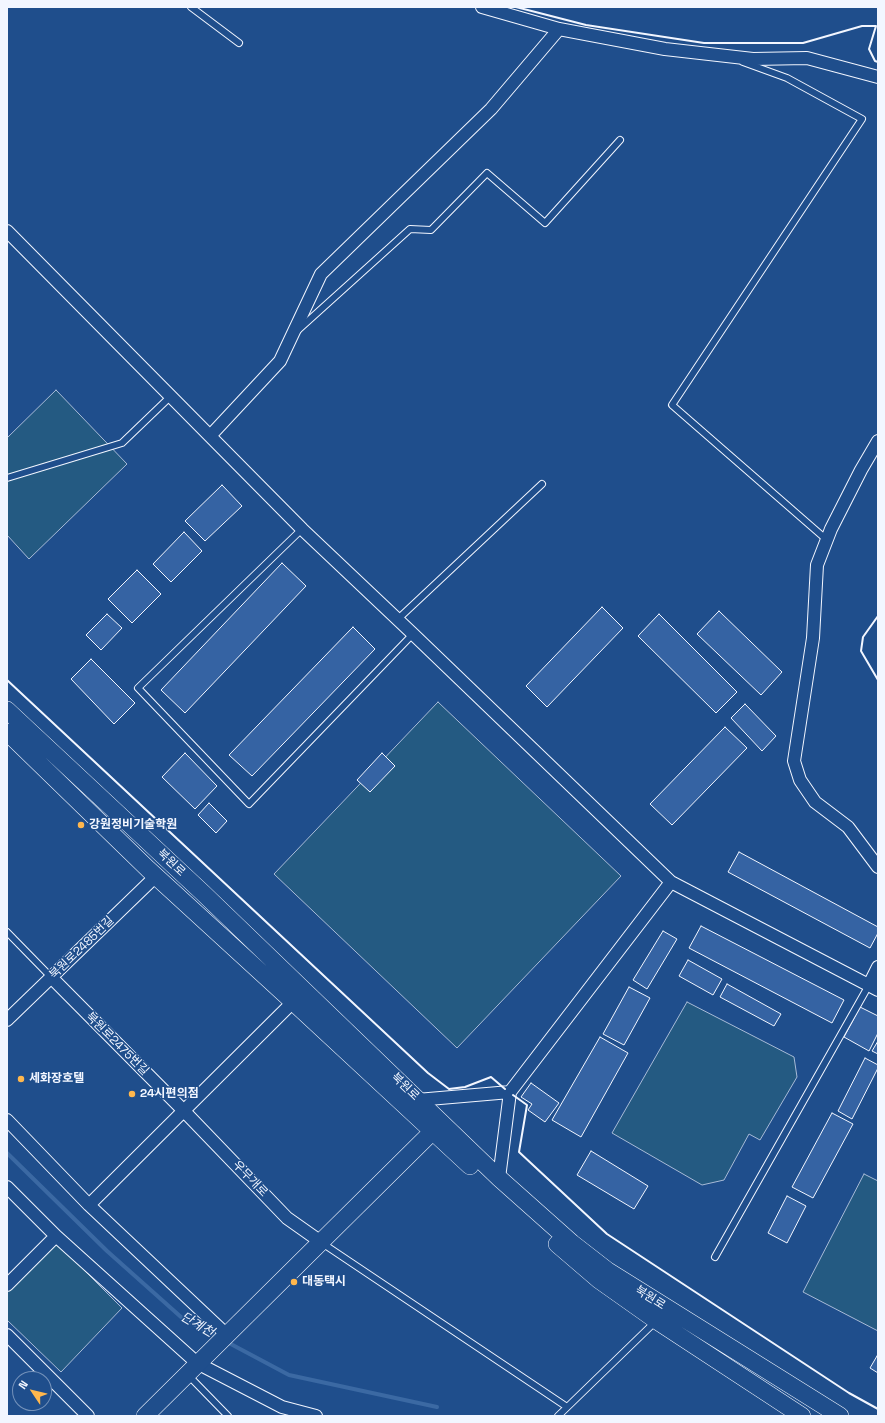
<!DOCTYPE html>
<meta charset="utf-8">
<style>
body{margin:0}
#map{position:relative;width:885px;height:1423px;overflow:hidden;background:#1f4e8c;font-family:"Space Grotesk",sans-serif}
canvas{display:block}
.frame{position:absolute;inset:0;border:8px solid #f2f6ff;pointer-events:none}
.north{position:absolute;left:12px;top:1371px;width:40px;height:40px;box-sizing:border-box;background:#1f4e8c;border:1px solid #7391ba;border-radius:50%;rotate:305deg;font-size:11px;font-weight:700;line-height:16px;text-align:center;color:#f2f6ff}
.north::after{content:'';display:block;margin:auto;width:14px;height:18px;background:#ffb74d;clip-path:polygon(50% 0,100% 100%,50% 72%,0 100%)}
</style>
<div id="map">
<canvas width="885" height="1423"></canvas>
<div class="frame"></div>
<div class="north">N</div>
</div>
<script>
const g = document.querySelector('canvas').getContext('2d');
g.lineJoin = 'round';
function fillPath(path, color) { g.fillStyle = color; g.fill(path, 'evenodd'); }
const toPath = rows => new Path2D(rows.map(r => 'M' + r).join(''));
function stroke(path, color, width, dash) { g.strokeStyle = color; g.lineWidth = width; g.lineCap = dash ? 'butt' : 'round'; g.setLineDash(dash || []); g.stroke(path); }
function write(font, color, halo, rows, align = 'center') {
  g.font = font + ' "Space Grotesk","Noto Sans KR",sans-serif'; g.lineWidth = 3; g.setLineDash([]); g.textBaseline = 'middle'; g.strokeStyle = halo; g.fillStyle = color; for (const [text, x, y, turn = 0] of rows) {
    g.save(); g.translate(x, y); g.rotate((+turn || 0) * Math.PI / 180); g.textAlign = isNaN(turn) ? turn : align; if (halo) g.strokeText(text, 0, 0); g.fillText(text, 0, 0); g.restore();
  }
}
const green = toPath([
 [56,390,127,464,29,559,7,535,7,438,56,390],
 [438,702,621,876,457,1048,274,874,438,702],
 [687,1002,794,1057,797,1077,760,1140,749,1134,724,1180,702,1185,612,1133,687,1002],
 [864,1174,878,1181,878,1331,803,1292,864,1174],
 [53,1244,60,1246,122,1308,61,1372,7,1320,7,1290,53,1244]
]);
fillPath(green, '#245a82');
stroke(green, '#a8bbd7', 1);
stroke(toPath([
 [7,1153,107,1251,181,1317,219,1338],
 [227,1342,289,1375,437,1407]
]), '#3b69a3', 4);
const building = toPath([
 [222,485,242,506,205,541,185,521,222,485],
 [184,532,202,551,171,582,153,564,184,532],
 [282,563,306,586,185,713,161,690,282,563],
 [137,570,161,594,132,623,108,599,137,570],
 [602,607,623,628,547,707,526,686,602,607],
 [719,611,782,672,761,695,697,634,719,611],
 [107,614,122,628,101,650,86,635,107,614],
 [659,614,737,692,716,713,638,636,659,614],
 [353,627,375,649,252,776,229,755,353,627],
 [91,659,135,703,114,724,71,679,91,659],
 [745,704,776,736,762,751,731,718,745,704],
 [725,727,747,748,672,825,650,804,725,727],
 [185,753,217,786,195,809,162,777,185,753],
 [382,753,395,766,370,792,357,780,382,753],
 [209,803,227,821,216,833,198,815,209,803],
 [739,852,878,927,878,933,870,948,728,872,739,852],
 [701,926,844,1000,832,1023,689,948,701,926],
 [663,931,677,939,647,989,633,980,663,931],
 [688,960,722,979,713,995,679,976,688,960],
 [727,984,781,1014,774,1026,720,997,727,984],
 [629,987,650,998,624,1045,603,1034,629,987],
 [860,1007,878,1016,878,1033,869,1051,844,1037,860,1007],
 [600,1037,628,1053,581,1137,552,1120,600,1037],
 [878,1041,878,1054,872,1051,878,1041],
 [865,1058,878,1065,878,1068,852,1119,838,1111,865,1058],
 [531,1083,559,1103,545,1122,528,1110,532,1104,521,1097,531,1083],
 [832,1113,853,1124,813,1198,792,1187,832,1113],
 [591,1151,648,1186,634,1209,577,1175,591,1151],
 [787,1196,806,1206,787,1243,768,1233,787,1196],
 [877,1356,878,1356,878,1373,870,1368,877,1356]
]);
fillPath(building, '#3563a3');
stroke(building, '#f2f6ff', 1);
const lane = toPath([
 [191,7,239,43],
 [743,62,787,78,862,119,672,405,827,540],
 [298,330,410,229,431,230,487,173,545,223,620,140],
 [7,478,122,443,171,396],
 [302,529,138,688,249,804,413,634],
 [398,619,542,484],
 [7,932,51,977],
 [322,1243,567,1407],
 [715,1257,869,985],
 [189,1376,228,1416],
 [558,1416,655,1322]
]);
const street = toPath([
 [482,7,559,29,665,49,753,59,807,58,878,77],
 [7,231,302,529,413,634,671,882,878,990],
 [210,436,280,361,321,274,491,109,559,29],
 [878,441,861,470,831,529,817,565,813,638,794,761,800,780,815,802,848,827,878,867],
 [51,977,184,1111,287,1218,321,1242],
 [869,985,878,967],
 [7,1020,156,876],
 [417,1100,510,1092],
 [7,1120,89,1205,227,1335],
 [499,1178,510,1092,671,882],
 [7,1187,56,1236,197,1363,282,1407,316,1416],
 [89,1205,293,1002],
 [7,1285,56,1236],
 [7,1335,88,1416]
]);
const secondary = toPath([
 [7,710,203,893,499,1178,572,1243,608,1271,840,1416],
 [7,732,148,869,290,999,470,1166],
 [557,1244,599,1280,657,1321,802,1416],
 [145,1416,439,1125]
]);
stroke(lane, '#f2f6ff', 8);
stroke(street, '#f2f6ff', 14);
stroke(secondary, '#f2f6ff', 18);
stroke(lane, '#1f4e8c', 6);
stroke(street, '#1f4e8c', 12);
stroke(secondary, '#1f4e8c', 17);
stroke(toPath([
 [516,7,586,25,704,43,803,43,862,26,876,26,869,49,875,61,878,62],
 [878,616,863,637,861,651,878,680],
 [7,680,428,1073,449,1089,465,1087,491,1077,505,1089],
 [513,1095,527,1105,519,1152,607,1234,849,1393,878,1409]
]), '#f2f6ff', 2);
for (const [x, y, r, color] of [
 [81,825,4,"#ffb74d"],
 [21,1079,4,"#ffb74d"],
 [132,1094,4,"#ffb74d"],
 [294,1282,4,"#ffb74d"]
]) { const dot = new Path2D(); dot.arc(x, y, r, 0, 2 * Math.PI); g.fillStyle = color; g.fill(dot); stroke(dot, '#1f4e8c', 1.5); }
write('bold 12px', '#f2f6ff', '#1f4e8c', [
 ["강원정비기술학원",89,825],
 ["세화장호텔",29,1079],
 ["24시편의점",140,1094],
 ["대동택시",302,1282]
], 'left');
write('12px', '#f2f6ff', '#1f4e8c', [
 ["북원로",171,863,43],
 ["북원로2485번길",82,948,-44],
 ["북원로2475번길",117,1044,45],
 ["북원로",405,1087,44],
 ["우무개로",250,1179,46],
 ["북원로",650,1298,32]
]);
write('italic 13px', '#f2f6ff', '#1f4e8c', [
 ["단계천",197,1325,30]
]);
</script>
